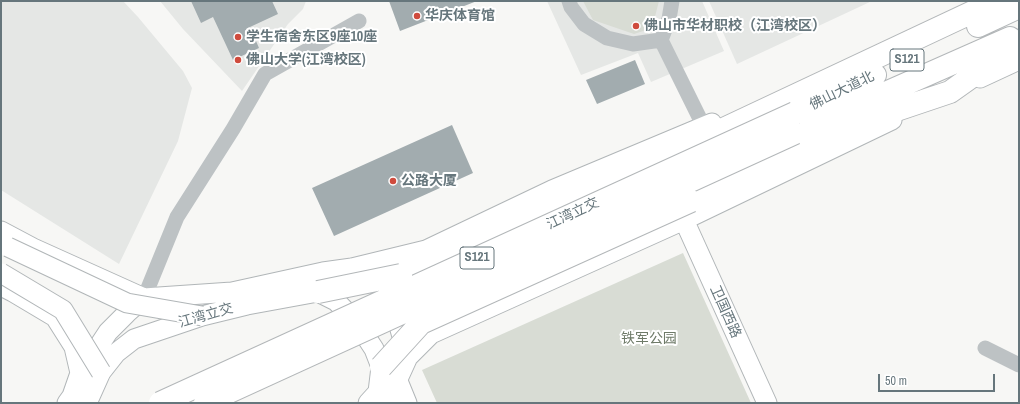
<!DOCTYPE html>
<meta charset="utf-8">
<style>
body{margin:0}
#map{position:relative;width:1020px;height:404px;overflow:hidden;background:#f7f7f5;font-family:"Archivo Narrow",sans-serif}
canvas{display:block}
.frame{position:absolute;inset:0;border:2px solid #66767c;pointer-events:none}
.scale{position:absolute;left:878px;top:374px;width:117px;height:18px;box-sizing:border-box;border:2px solid #66767c;border-top:0;padding-left:5px;font-size:12px;line-height:14px;white-space:nowrap;color:#66767c;-webkit-text-stroke:3px #fff;paint-order:stroke}
</style>
<div id="map">
<canvas width="1020" height="404"></canvas>
<div class="frame"></div>
<div class="scale">50 m</div>
</div>
<script>
const g = document.querySelector('canvas').getContext('2d');
g.lineJoin = 'round';
function fillPath(path, color) { g.fillStyle = color; g.fill(path, 'evenodd'); }
const toPath = rows => new Path2D(rows.map(r => 'M' + r).join(''));
function stroke(path, color, width, dash) { g.strokeStyle = color; g.lineWidth = width; g.lineCap = dash ? 'butt' : 'round'; g.setLineDash(dash || []); g.stroke(path); }
function write(font, color, halo, rows, align = 'center') {
  g.font = font + ' "Archivo Narrow","Noto Sans SC",sans-serif'; g.lineWidth = 4; g.setLineDash([]); g.textBaseline = 'middle'; g.strokeStyle = halo; g.fillStyle = color; for (const [text, x, y, turn = 0] of rows) {
    g.save(); g.translate(x, y); g.rotate((+turn || 0) * Math.PI / 180); g.textAlign = isNaN(turn) ? turn : align; if (halo) g.strokeText(text, 0, 0); g.fillText(text, 0, 0); g.restore();
  }
}
fillPath(toPath([
 [1,1,123,1,138,17,183,71,192,88,178,141,119,264,1,190],
 [160,1,306,1,303,9,288,24,242,91,183,29],
 [547,1,702,1,724,51,651,82,638,53,581,75],
 [709,1,872,1,737,64]
]), '#e5e7e5');
fillPath(toPath([
 [583,1,659,1,652,28,634,34,593,20],
 [683,253,751,403,437,403,422,370]
]), '#d8dcd4');
fillPath(toPath([
 [191,1,272,1,278,14,250,27,259,48,233,60,213,17,201,23],
 [389,1,477,1,400,31],
 [635,60,645,84,597,104,586,80],
 [452,125,473,173,334,236,312,188]
]), '#a2acaf');
const major = toPath([
 [980,78,1019,60],
 [684,220,767,403],
 [1,231,33,248,144,298,232,292,323,272,352,268,426,250,552,190,712,123],
 [1,286,13,292,55,317,74,347,80,373,72,396,67,403],
 [387,304,399,326,408,357,387,403],
 [408,357,431,334,684,220,892,120],
 [83,370,108,332,127,313,144,298],
 [398,381,407,403],
 [88,403,88,401,101,372,116,353,134,339,202,316,247,305,318,292,336,301,357,323,374,349,381,367,378,392,368,403]
]);
const highway = toPath([
 [978,26,1019,7],
 [795,113,875,75],
 [795,133,1010,38],
 [691,201,846,127,950,92,1019,43],
 [401,275,606,182,666,156,996,1]
]);
stroke(major, '#b1b6b8', 21);
stroke(highway, '#b3b7b9', 24);
stroke(toPath([
 [569,1,571,7,584,24,607,38,633,44,661,40],
 [672,1,669,19,661,40,704,127],
 [144,298,177,217,233,129,265,74,359,21],
 [985,348,1019,365]
]), '#bdc2c4', 15);
stroke(major, '#fff', 19);
stroke(highway, '#fff', 22);
const majorBridge = toPath([
 [8,247,127,303,202,316],
 [1,273,63,310,101,372]
]);
const highwayBridge = toPath([
 [318,292,401,275],
 [381,367,421,323,691,201],
 [160,403,795,113],
 [205,403,795,133]
]);
stroke(majorBridge, '#b1b6b8', 21, []);
stroke(highwayBridge, '#b3b7b9', 24, []);
stroke(majorBridge, '#fff', 19);
stroke(highwayBridge, '#fff', 22);
for (const [x, y, r, color] of [
 [417,16,4,"#cf4b3d"],
 [636,26,4,"#cf4b3d"],
 [238,37,4,"#cf4b3d"],
 [238,60,4,"#cf4b3d"],
 [393,181,4,"#cf4b3d"]
]) { const dot = new Path2D(); dot.arc(x, y, r, 0, 2 * Math.PI); g.fillStyle = color; g.fill(dot); stroke(dot, '#fff', 1.5); }
for (const [x, y, w] of [
 [907,60,34],
 [477,258,34]
]) { const box = new Path2D(); box.roundRect(x - w / 2, y - 11, w, 22, 3); g.fillStyle = '#fff'; g.fill(box); stroke(box, '#66767c', 1); }
write('bold 13px', '#66767c', null, [
 ["S121",907,60],
 ["S121",477,258]
]);
write('bold 14px', '#66767c', '#fff', [
 ["华庆体育馆",425,16],
 ["佛山市华材职校（江湾校区）",644,26],
 ["学生宿舍东区9座10座",246,37],
 ["佛山大学(江湾校区)",246,60],
 ["公路大厦",401,181]
], 'left');
write('14px', '#66767c', '#fff', [
 ["佛山大道北",842,91,-26],
 ["江湾立交",573,214,-25],
 ["卫国西路",725,312,66],
 ["江湾立交",206,316,-16]
]);
write('14px', '#6e7a68', '#fff', [
 ["铁军公园",649,339]
]);
</script>
